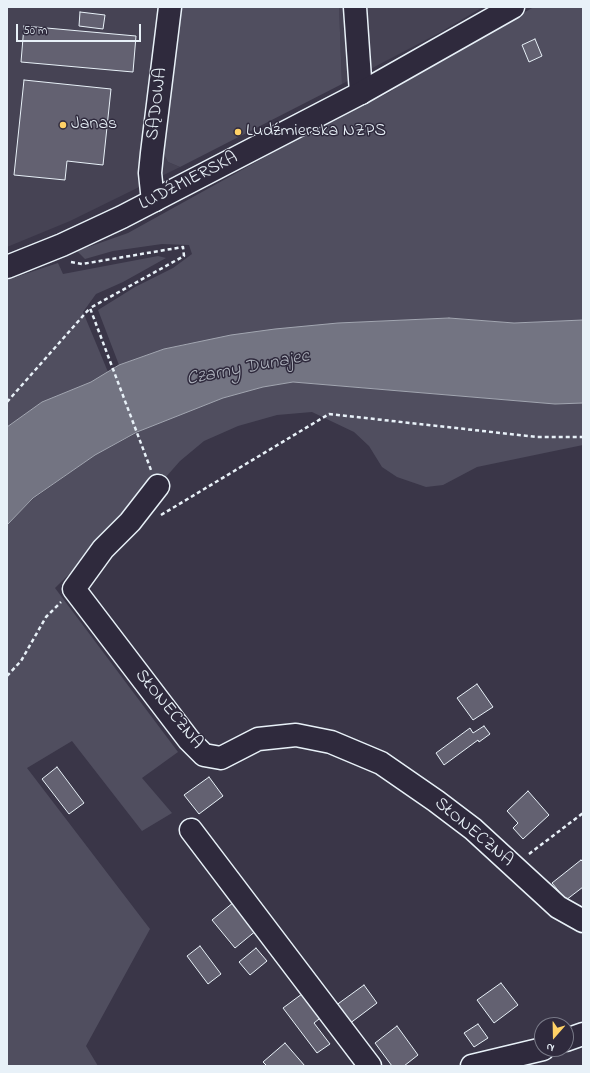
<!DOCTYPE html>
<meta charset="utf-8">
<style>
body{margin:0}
#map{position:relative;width:590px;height:1073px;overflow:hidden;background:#3a3648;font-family:"Indie Flower",sans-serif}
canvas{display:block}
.frame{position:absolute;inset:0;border:8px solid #e8f1f8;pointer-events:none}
.north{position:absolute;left:534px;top:1017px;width:40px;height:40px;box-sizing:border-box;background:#2f2a3d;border:1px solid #797a88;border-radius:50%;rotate:200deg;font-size:11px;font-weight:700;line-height:16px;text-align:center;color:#e8f1f8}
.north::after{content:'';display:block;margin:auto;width:14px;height:18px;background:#ffd166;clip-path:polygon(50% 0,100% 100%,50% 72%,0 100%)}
.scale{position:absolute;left:16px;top:24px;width:125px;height:18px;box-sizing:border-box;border:2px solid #e8f1f8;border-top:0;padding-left:5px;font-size:12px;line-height:14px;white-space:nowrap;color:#e8f1f8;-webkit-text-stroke:3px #2f2a3d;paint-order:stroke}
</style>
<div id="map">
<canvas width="590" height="1073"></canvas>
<div class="frame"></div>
<div class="north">N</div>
<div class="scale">50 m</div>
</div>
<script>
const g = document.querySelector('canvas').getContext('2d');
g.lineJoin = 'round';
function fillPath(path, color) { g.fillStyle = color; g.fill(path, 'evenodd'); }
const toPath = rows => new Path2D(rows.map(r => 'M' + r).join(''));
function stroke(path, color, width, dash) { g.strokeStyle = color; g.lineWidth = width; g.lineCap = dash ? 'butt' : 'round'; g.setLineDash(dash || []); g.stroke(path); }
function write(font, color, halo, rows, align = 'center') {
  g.font = font + ' "Indie Flower",sans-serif'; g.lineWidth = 3; g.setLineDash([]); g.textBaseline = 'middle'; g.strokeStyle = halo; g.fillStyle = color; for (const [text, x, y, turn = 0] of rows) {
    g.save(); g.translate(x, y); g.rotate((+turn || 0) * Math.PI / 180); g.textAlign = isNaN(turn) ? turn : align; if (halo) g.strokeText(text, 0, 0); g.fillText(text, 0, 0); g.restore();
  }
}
fillPath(toPath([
 [7,7,182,7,163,152,168,162,180,167,70,221,7,247],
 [339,7,483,7,439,33,342,84]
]), '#464354');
fillPath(toPath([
 [182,7,339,7,342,84,180,167,168,162,163,152],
 [534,7,583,7,583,320,514,323,449,318,338,323,186,344,164,349,119,365,98,310,135,287,173,268,192,254,189,245,162,244,113,251,85,259,77,251,128,233,312,131,388,93,456,50],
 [158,256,166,258,123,282,96,294,83,312,108,372,91,382,42,402,7,427,7,280,58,263,63,274],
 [293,382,555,404,583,403,583,445,477,467,443,485,426,487,397,477,382,467,369,446,354,432,312,412,277,415,238,426,204,441,180,461,158,486,55,588,178,752,142,778,172,813,142,831,72,741,27,768,150,929,86,1046,98,1066,7,1066,7,525,33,499,95,455,150,426,223,398,263,387]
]), '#504e5f');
const water = toPath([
 [449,318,514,323,583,320,583,403,555,404,293,382,263,387,223,398,137,432,95,455,33,498,7,525,7,427,42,402,91,382,119,365,164,349,231,335,275,329,338,323,449,318]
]);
fillPath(water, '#737482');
stroke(water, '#a2a6b1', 1);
const building = toPath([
 [80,12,105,15,103,29,79,26,80,12],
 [24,26,136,36,133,72,21,62,24,26],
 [535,39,542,56,529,62,522,45,535,39],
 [24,80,111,89,103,165,67,161,65,180,14,175,24,80],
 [477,684,493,707,473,720,457,698,477,684],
 [484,726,490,734,479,742,478,740,444,765,436,753,470,728,473,733,484,726],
 [57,767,84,803,69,814,42,779,57,767],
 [209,777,223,796,199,814,184,795,209,777],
 [528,791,549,815,523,839,513,828,518,823,507,811,528,791],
 [581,860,583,862,583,887,566,900,552,883,581,860],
 [234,902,257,930,235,948,212,920,234,902],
 [200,946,221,974,208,984,187,956,200,946],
 [256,948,267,961,250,975,239,962,256,948],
 [501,983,518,1005,494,1023,477,1000,501,983],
 [364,985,377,1003,349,1024,335,1006,364,985],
 [306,991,324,1015,314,1023,330,1044,317,1053,283,1008,306,991],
 [478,1024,488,1038,474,1047,464,1033,478,1024],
 [397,1026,418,1055,404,1066,392,1066,375,1043,397,1026],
 [285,1043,305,1066,267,1066,263,1062,285,1043]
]);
fillPath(building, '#636171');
stroke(building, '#e8f1f8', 1);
const minor = toPath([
 [355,7,361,93],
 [155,200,152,192,150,173,152,153,170,7],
 [158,486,130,522,103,549,74,589,189,740,204,755,221,758,258,739,296,735,331,742,381,763,436,801,473,829,558,907,583,921],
 [191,830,370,1066],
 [566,1040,583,1034],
 [472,1066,543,1049]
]);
const major = toPath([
 [7,267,62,245,122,217,361,93,513,7]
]);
stroke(minor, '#e8f1f8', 25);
stroke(major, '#e8f1f8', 25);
stroke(toPath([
 [71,262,82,264,183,247,184,256,90,308,151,470],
 [7,402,90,308],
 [161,515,329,414,537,437,583,437],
 [7,676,21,661,46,617,61,602],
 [529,854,583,813]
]), '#e8f1f8', 2.5, [4, 3]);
stroke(minor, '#2f2a3d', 22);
stroke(major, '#2f2a3d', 22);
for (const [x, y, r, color] of [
 [63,125,4,"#ffd166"],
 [238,132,4,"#ffd166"]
]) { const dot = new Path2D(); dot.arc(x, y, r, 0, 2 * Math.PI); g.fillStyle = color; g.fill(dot); stroke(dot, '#2f2a3d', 1.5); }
write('18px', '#e8f1f8', '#2f2a3d', [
 ["SĄDOWA",158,104,-83],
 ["LUDŹMIERSKA",189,182,-27],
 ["SŁONECZNA",168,710,51],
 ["SŁONECZNA",473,833,40]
]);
write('18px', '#e8f1f8', '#2f2a3d', [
 ["Janas",71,125],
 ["Ludźmierska NZPS",246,132]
], 'left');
write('italic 19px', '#aeb2bd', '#2f2a3d', [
 ["Czarny Dunajec",248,369,-11]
]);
</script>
